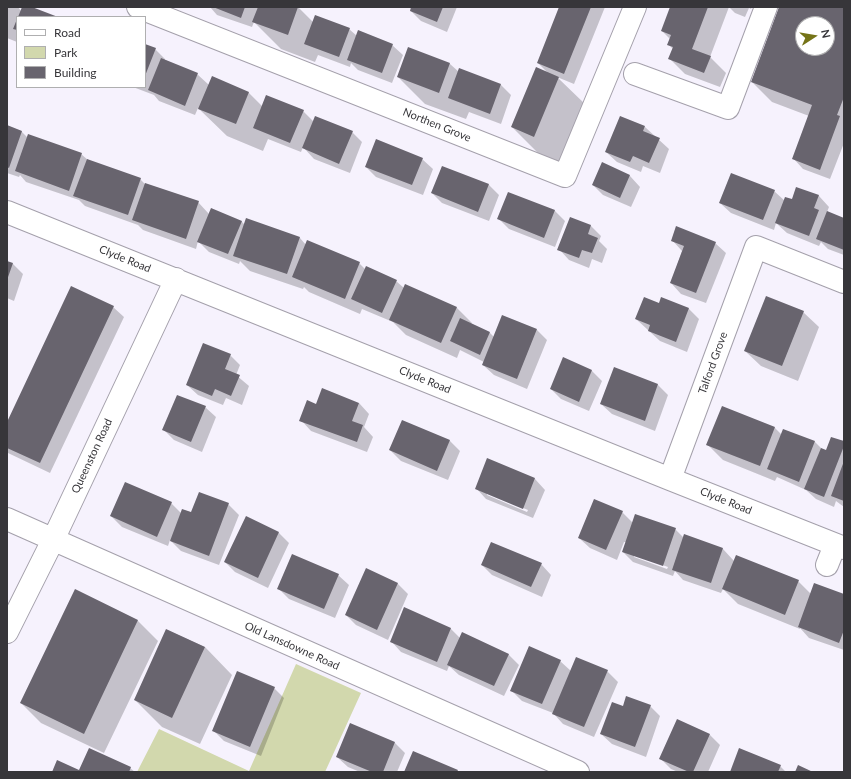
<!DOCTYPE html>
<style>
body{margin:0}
#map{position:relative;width:851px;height:779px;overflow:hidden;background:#f6f2fd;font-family:Lato,sans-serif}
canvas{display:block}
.frame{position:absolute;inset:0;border:8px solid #37363a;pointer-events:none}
.legend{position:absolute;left:16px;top:16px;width:130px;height:72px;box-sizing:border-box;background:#fff;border:1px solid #afafb0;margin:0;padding:5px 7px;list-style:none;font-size:12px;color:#37363a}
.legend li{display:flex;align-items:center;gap:8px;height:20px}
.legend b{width:20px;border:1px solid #afafb0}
.north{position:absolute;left:795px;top:16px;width:40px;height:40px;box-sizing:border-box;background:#fff;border:1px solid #afafb0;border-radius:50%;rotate:78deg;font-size:11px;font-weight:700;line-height:16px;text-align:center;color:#37363a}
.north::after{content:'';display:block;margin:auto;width:14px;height:18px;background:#757418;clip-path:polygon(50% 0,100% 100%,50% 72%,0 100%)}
</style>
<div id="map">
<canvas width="851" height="779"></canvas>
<div class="frame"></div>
<ul class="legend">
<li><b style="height:5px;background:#fff"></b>Road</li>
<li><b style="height:11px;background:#d2d8ad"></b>Park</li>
<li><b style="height:11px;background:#68646e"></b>Building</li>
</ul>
<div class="north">N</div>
</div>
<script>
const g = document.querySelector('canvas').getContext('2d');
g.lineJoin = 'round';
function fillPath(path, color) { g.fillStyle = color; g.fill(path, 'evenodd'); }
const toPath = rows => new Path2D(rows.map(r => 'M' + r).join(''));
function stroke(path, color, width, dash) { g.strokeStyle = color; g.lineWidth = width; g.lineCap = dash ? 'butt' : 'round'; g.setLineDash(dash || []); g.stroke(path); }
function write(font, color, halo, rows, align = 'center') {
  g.font = font + ' Lato,sans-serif'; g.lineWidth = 4; g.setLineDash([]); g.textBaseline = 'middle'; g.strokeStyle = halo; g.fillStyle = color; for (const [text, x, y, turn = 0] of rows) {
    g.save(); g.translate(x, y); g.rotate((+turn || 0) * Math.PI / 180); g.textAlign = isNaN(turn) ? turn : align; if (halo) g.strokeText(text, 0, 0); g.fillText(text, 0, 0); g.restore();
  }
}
fillPath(toPath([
 [296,664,361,693,325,772,137,772,159,729,249,771]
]), '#d2d8ad');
fillPath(toPath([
 [7,7,18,7,21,11,23,7,29,7,56,17,17,17,17,42,7,38],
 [210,7,298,7,313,22,349,29,357,36,392,45,403,55,392,83,358,70,351,63,350,67,318,55,315,62,281,49,254,22,252,27,217,15],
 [413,7,457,7,447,32,421,21,411,11],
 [560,7,605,7,574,84,557,77,586,105,561,163,539,154,512,127,549,74,538,63],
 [672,7,752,7,751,9,749,8,745,17,735,13,729,7,710,57,726,73,720,87,685,74,669,58,673,49,668,44,670,39,662,31],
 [780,7,844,7,844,143,830,179,803,169,793,158,809,116,772,102,752,82],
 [803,24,827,24,827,48,803,48],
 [145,45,155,49,165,59,165,60,197,74,209,85,248,92,263,107,303,111,314,122,352,132,362,142,350,173,314,159,303,147,301,152,268,139,263,151,227,136,198,108,195,115,159,101,154,95,133,87,145,87],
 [409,49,450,64,459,72,460,69,501,85,511,95,501,124,469,112,466,119,425,104,398,77],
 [7,126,21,131,28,138,81,154,88,160,140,179,145,184,198,202,209,214,241,221,245,225,247,219,300,238,306,245,359,263,366,270,396,281,404,288,457,308,472,323,471,324,490,333,494,337,537,330,547,340,527,389,494,375,483,365,484,362,460,350,457,358,406,335,393,322,362,309,360,314,309,292,304,287,303,289,250,271,240,261,239,264,209,252,198,241,196,249,143,230,138,225,85,206,79,200,26,182,20,175,19,177,7,173],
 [645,127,669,149,660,173,643,166,641,172,617,162,606,152],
 [422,159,433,169,423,195,376,177,366,167],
 [602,164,630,176,640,187,631,207,603,195,593,185],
 [442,167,489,185,499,195,489,221,442,203,432,193],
 [797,188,819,196,829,207,827,212,844,219,844,255,828,249,821,242,819,246,787,233,776,223,774,230,731,213,720,203,774,191,785,201,792,200],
 [509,193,555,211,565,221,555,247,509,229,499,219],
 [571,218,591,226,601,236,599,241,607,249,602,263,592,259,589,268,569,260,559,249],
 [672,240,715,243,726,253,706,303,681,294,671,283,682,251],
 [7,262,13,264,23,274,14,301,7,298],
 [662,298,689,309,699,319,687,352,660,341,636,319,660,304],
 [113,307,124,317,50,473,8,453,7,452,7,424],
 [803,312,819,327,798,381,761,366,745,351],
 [230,355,240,365,236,375,249,386,242,405,226,398,223,405,198,395,187,385],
 [564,359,592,371,602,381,589,411,561,399,551,389],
 [614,369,658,385,668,395,655,431,612,414,601,404],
 [359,403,369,414,364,427,373,437,367,452,311,431,301,420,317,405],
 [205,407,216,417,202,452,174,440,164,430],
 [723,407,775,428,782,435,784,430,815,442,823,450,827,452,844,442,844,507,836,501,834,507,816,499,806,490,777,477,775,481,723,460,708,445],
 [402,422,450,441,460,451,448,480,401,461,390,450],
 [488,460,535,479,545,490,533,518,486,499,476,488],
 [487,493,528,510,527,512,487,495],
 [171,503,181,513,192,514,228,504,239,515,219,565,181,551,170,540,168,546,122,527,111,516],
 [622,512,633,523,675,529,684,538,723,549,734,561,798,581,811,594,844,595,844,650,809,638,800,628,800,629,738,604,723,589,721,593,683,580,675,571,673,576,633,562,623,552,626,542,624,542,617,560,590,548,579,538],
 [634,555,668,567,667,569,634,557],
 [246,517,279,533,289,543,268,588,235,572,225,562],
 [541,564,551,575,542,597,492,575,482,565],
 [366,570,398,584,408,594,388,640,356,625,346,615],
 [338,575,349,585,335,618,289,599,278,588],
 [75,591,138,621,158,641,104,753,41,723,21,703],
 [450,628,460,638,508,654,519,665,504,696,459,675,449,666,447,671,401,652,391,641],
 [167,630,205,647,232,675,200,744,162,727,135,700],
 [560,661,571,671,607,671,618,682,594,737,563,724,553,713,522,701,511,690],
 [274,688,284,698,261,756,224,741,214,731],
 [650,706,660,716,646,757,612,744,601,734,623,707],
 [710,735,720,745,708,772,678,772,671,769,661,759],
 [395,743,405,753,397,772,360,772,348,767,337,757],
 [780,766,786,772,731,772],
 [130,768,135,772,53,772,79,771]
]), '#0003');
fillPath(toPath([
 [22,7,32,7,58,17,18,17],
 [213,7,245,7,241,18],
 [258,7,298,7,288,35,252,22],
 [411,7,443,7,437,22,410,11],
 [559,7,591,7,564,74,537,63],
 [670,7,708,7,692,49,711,56,704,73,668,59,673,47,667,45,671,35,661,31],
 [779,7,844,7,844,97,837,115,840,116,820,170,792,159,812,105,751,82],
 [803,24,827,24,827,48,803,48],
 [315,15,350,28,339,57,304,44],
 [17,19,17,30,13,29],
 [358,30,393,44,382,73,347,60],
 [145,44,156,48,145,76],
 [408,47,450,63,439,93,397,77],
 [161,58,198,73,185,106,148,90],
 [536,67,559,77,534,137,511,127],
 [459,68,501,84,490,114,448,98],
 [212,76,249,92,236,124,198,109],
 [266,95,304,110,290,143,253,128],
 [315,116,353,131,339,164,302,148],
 [620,116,645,126,643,131,660,138,649,163,633,156,630,162,605,152],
 [7,125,22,131,9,168,7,167],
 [28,134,82,153,69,191,15,171],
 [376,139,423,158,412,185,365,167],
 [87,159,141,178,128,215,73,196],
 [602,162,630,175,620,198,592,185],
 [442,166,489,184,478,212,431,193],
 [731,173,775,190,763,220,719,203],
 [145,183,199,201,186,239,132,220],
 [796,187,819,195,814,208,819,210,809,236,775,223,785,197,792,199],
 [508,192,555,210,544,238,497,219],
 [211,208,242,221,228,254,197,242],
 [827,211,844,218,844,250,816,239],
 [570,217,591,225,588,234,598,238,592,253,582,250,579,258,557,250],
 [246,218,300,237,287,274,233,256],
 [676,226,716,242,696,293,670,283,684,246,671,241],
 [307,240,360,262,345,299,292,277],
 [7,261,13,263,7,280],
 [366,266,397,280,382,313,351,299],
 [405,284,457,307,441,343,389,320],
 [71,286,114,306,40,463,7,448,7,422],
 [766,296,804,311,782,366,744,351],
 [644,297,659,303,661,297,689,308,676,342,648,331,650,325,635,319],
 [502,315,537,329,517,379,482,365],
 [460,318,490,332,480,355,450,341],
 [203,343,231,354,225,369,240,375,231,396,215,389,212,396,186,385],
 [563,357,592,370,579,402,550,389],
 [614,367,658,384,645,421,600,404],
 [322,388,359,403,352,421,363,425,357,442,299,421,307,400,316,404],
 [177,395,206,406,191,442,162,430],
 [722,406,775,427,760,466,706,445],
 [402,420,450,440,437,471,389,450],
 [783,429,815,441,799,482,767,469],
 [831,437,844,441,844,446,824,497,804,489,821,448,826,450],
 [487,458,535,478,523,509,475,489],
 [844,461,844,501,831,496],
 [125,482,172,502,157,537,110,516],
 [199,492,229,503,209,556,170,541,182,509,191,512],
 [594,499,623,511,606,550,578,538],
 [635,514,676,528,663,566,622,552],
 [246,516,279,532,258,578,224,562],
 [684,534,723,548,711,583,672,570],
 [491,542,542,563,531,587,481,565],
 [292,554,339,574,324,609,277,589],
 [736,555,799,580,785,615,722,589],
 [366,568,398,583,377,630,345,615],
 [814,583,844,594,844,630,839,643,798,627],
 [75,589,138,620,84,734,20,703],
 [404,607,451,628,437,662,390,642],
 [166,629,205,647,172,718,134,700],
 [462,632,509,654,494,686,447,665],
 [529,646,561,660,542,704,510,691],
 [576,657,608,670,584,727,552,714],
 [237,671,275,687,250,747,212,731],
 [626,696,651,705,635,747,600,734,612,702,623,706],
 [677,719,710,734,693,772,689,772,659,759],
 [350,723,395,742,383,772,372,772,336,757],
 [89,748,131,767,129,772,52,772,57,760,79,770],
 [739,748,781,765,778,772,730,772],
 [413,751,458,770,457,772,404,772],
 [798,765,813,772,795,772]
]), '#68646e');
const minor = toPath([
 [138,7,565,176,635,7],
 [635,74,728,108,766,7],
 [7,212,670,479,844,548],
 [670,479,756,247,844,282],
 [7,519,578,772],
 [827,565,835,545],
 [7,632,53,540,176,279]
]);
stroke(minor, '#a4a0ab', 24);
stroke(minor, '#fff', 22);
write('11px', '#37363a', '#fff', [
 ["Northen Grove",437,125,22],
 ["Clyde Road",125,259,22],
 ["Talford Grove",713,363,-70],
 ["Clyde Road",425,380,22],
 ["Queenston Road",92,456,-65],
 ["Clyde Road",726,501,22],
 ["Old Lansdowne Road",292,646,24]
]);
</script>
